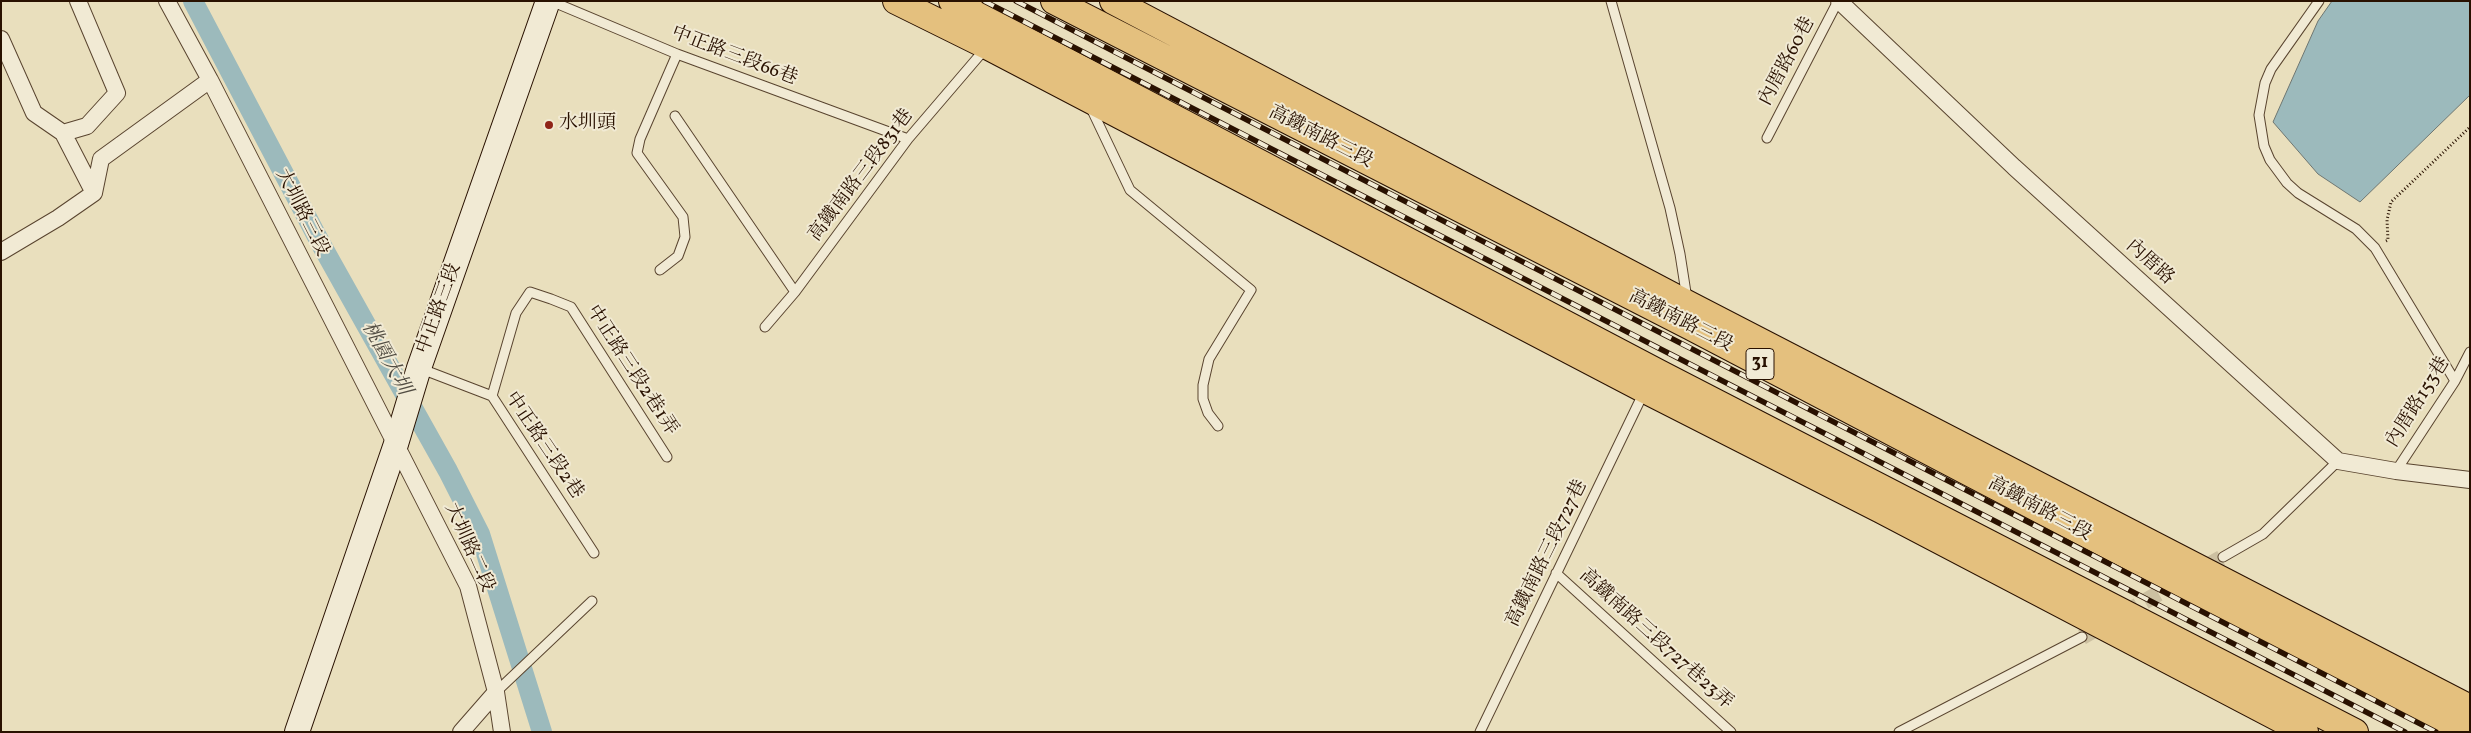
<!DOCTYPE html>
<meta charset="utf-8">
<style>
body{margin:0}
#map{position:relative;width:2471px;height:733px;overflow:hidden;background:#e9dfbd;font-family:Vollkorn,serif}
canvas{display:block}
.frame{position:absolute;inset:0;border:2px solid #291100;pointer-events:none}
</style>
<div id="map">
<canvas width="2471" height="733"></canvas>
<div class="frame"></div>
</div>
<script>
const g = document.querySelector('canvas').getContext('2d');
g.lineJoin = 'round';
function fillPath(path, color) { g.fillStyle = color; g.fill(path, 'evenodd'); }
const toPath = rows => new Path2D(rows.map(r => 'M' + r).join(''));
function stroke(path, color, width, dash) { g.strokeStyle = color; g.lineWidth = width; g.lineCap = dash ? 'butt' : 'round'; g.setLineDash(dash || []); g.stroke(path); }
function write(font, color, halo, rows, align = 'center') {
  g.font = font + ' Vollkorn,"Noto Serif TC",serif'; g.lineWidth = 4; g.setLineDash([]); g.textBaseline = 'middle'; g.strokeStyle = halo; g.fillStyle = color; for (const [text, x, y, turn = 0] of rows) {
    g.save(); g.translate(x, y); g.rotate((+turn || 0) * Math.PI / 180); g.textAlign = isNaN(turn) ? turn : align; if (halo) g.strokeText(text, 0, 0); g.fillText(text, 0, 0); g.restore();
  }
}
const water = toPath([
 [2332,1,2470,1,2470,95,2360,202,2318,174,2273,122,2318,21,2332,1]
]);
fillPath(water, '#9cbabc');
stroke(water, '#6e7671', 1);
stroke(toPath([
 [193,1,322,246,448,471,480,534,542,732]
]), '#9cbabc', 20);
stroke(toPath([
 [2082,637,2223,557]
]), '#ccc0a1', 16, [16, 8]);
const service = toPath([
 [551,1,677,54,908,139],
 [1611,1,1670,208,1680,254,1687,299],
 [2319,1,2271,69,2265,83,2259,115,2264,146,2270,160,2287,183,2298,193,2356,229,2375,248,2455,381],
 [1090,106,1130,190,1251,290,1209,359,1203,385,1203,399,1208,413,1218,426],
 [675,116,795,292],
 [1767,138,1838,1],
 [660,270,678,256,685,237,683,217,637,153,640,139,677,54],
 [765,327,795,292,908,139,985,49],
 [419,368,492,396,594,553],
 [492,396,516,313,530,292,551,299,571,307,667,457],
 [2396,471,2455,381,2470,352],
 [2223,557,2263,534,2338,461],
 [1556,573,1731,732],
 [496,692,592,601],
 [1480,732,1644,392],
 [1899,732,2082,637]
]);
const minor = toPath([
 [167,1,210,80,468,586,496,692,502,732],
 [1839,1,2014,167,2338,461,2396,471,2470,480],
 [1,39,34,113,63,133,94,193],
 [63,133,87,126,117,93,78,1],
 [1,252,58,218,94,193,101,159,210,80],
 [461,732,496,692]
]);
const secondary = toPath([
 [297,732,396,444,419,368,548,1]
]);
const primary = toPath([
 [896,1,987,46,1645,390,1881,510,2305,732],
 [952,1,1661,374,2355,732],
 [1054,1,1691,327,2464,732],
 [1113,1,1688,304,2470,708]
]);
stroke(service, '#59442f', 11);
stroke(minor, '#59442f', 18);
stroke(secondary, '#291100', 26);
stroke(primary, '#291100', 28);
stroke(toPath([
 [2386,241,2388,240,2387,220,2391,202,2470,127]
]), '#291100', 3, [1, 2.5]);
stroke(service, '#f1ead4', 9);
stroke(minor, '#f1ead4', 16);
stroke(secondary, '#f1ead4', 24);
stroke(primary, '#e4c07e', 26);
const rail = toPath([
 [984,1,2405,732],
 [1016,1,2436,732]
]);
stroke(rail, '#291100', 5.5);
stroke(rail, '#f1ead4', 4, [11]);
for (const [x, y, r, color] of [
 [549,125,5,"#8f2418"]
]) { const dot = new Path2D(); dot.arc(x, y, r, 0, 2 * Math.PI); g.fillStyle = color; g.fill(dot); stroke(dot, '#f1ead4', 2); }
for (const [x, y, w] of [
 [1760,364,28]
]) { const box = new Path2D(); box.roundRect(x - w / 2, y - 15.5, w, 31, 4); g.fillStyle = '#f1ead4'; g.fill(box); stroke(box, '#291100', 1); }
write('bold 18px', '#291100', null, [
 ["31",1760,364]
]);
write('19px', '#291100', '#f1ead4', [
 ["中正路三段66巷",734,57,21],
 ["內厝路60巷",1788,62,-62],
 ["高鐵南路三段",1320,138,27],
 ["高鐵南路三段831巷",862,176,-53],
 ["大圳路三段",301,213,63],
 ["內厝路",2149,263,42],
 ["中正路三段",440,309,-70],
 ["高鐵南路三段",1680,322,27],
 ["中正路三段2巷1弄",631,371,57],
 ["內厝路153巷",2419,403,-58],
 ["中正路三段2巷",543,446,56],
 ["高鐵南路三段",2039,510,28],
 ["大圳路二段",468,548,66],
 ["高鐵南路三段727巷",1548,554,-64],
 ["高鐵南路三段727巷23弄",1655,640,42]
]);
write('19px', '#291100', '#f1ead4', [
 ["水圳頭",559,125]
], 'left');
write('italic 20px', '#514c42', '#f1ead4', [
 ["桃園大圳",385,359,61]
]);
</script>
